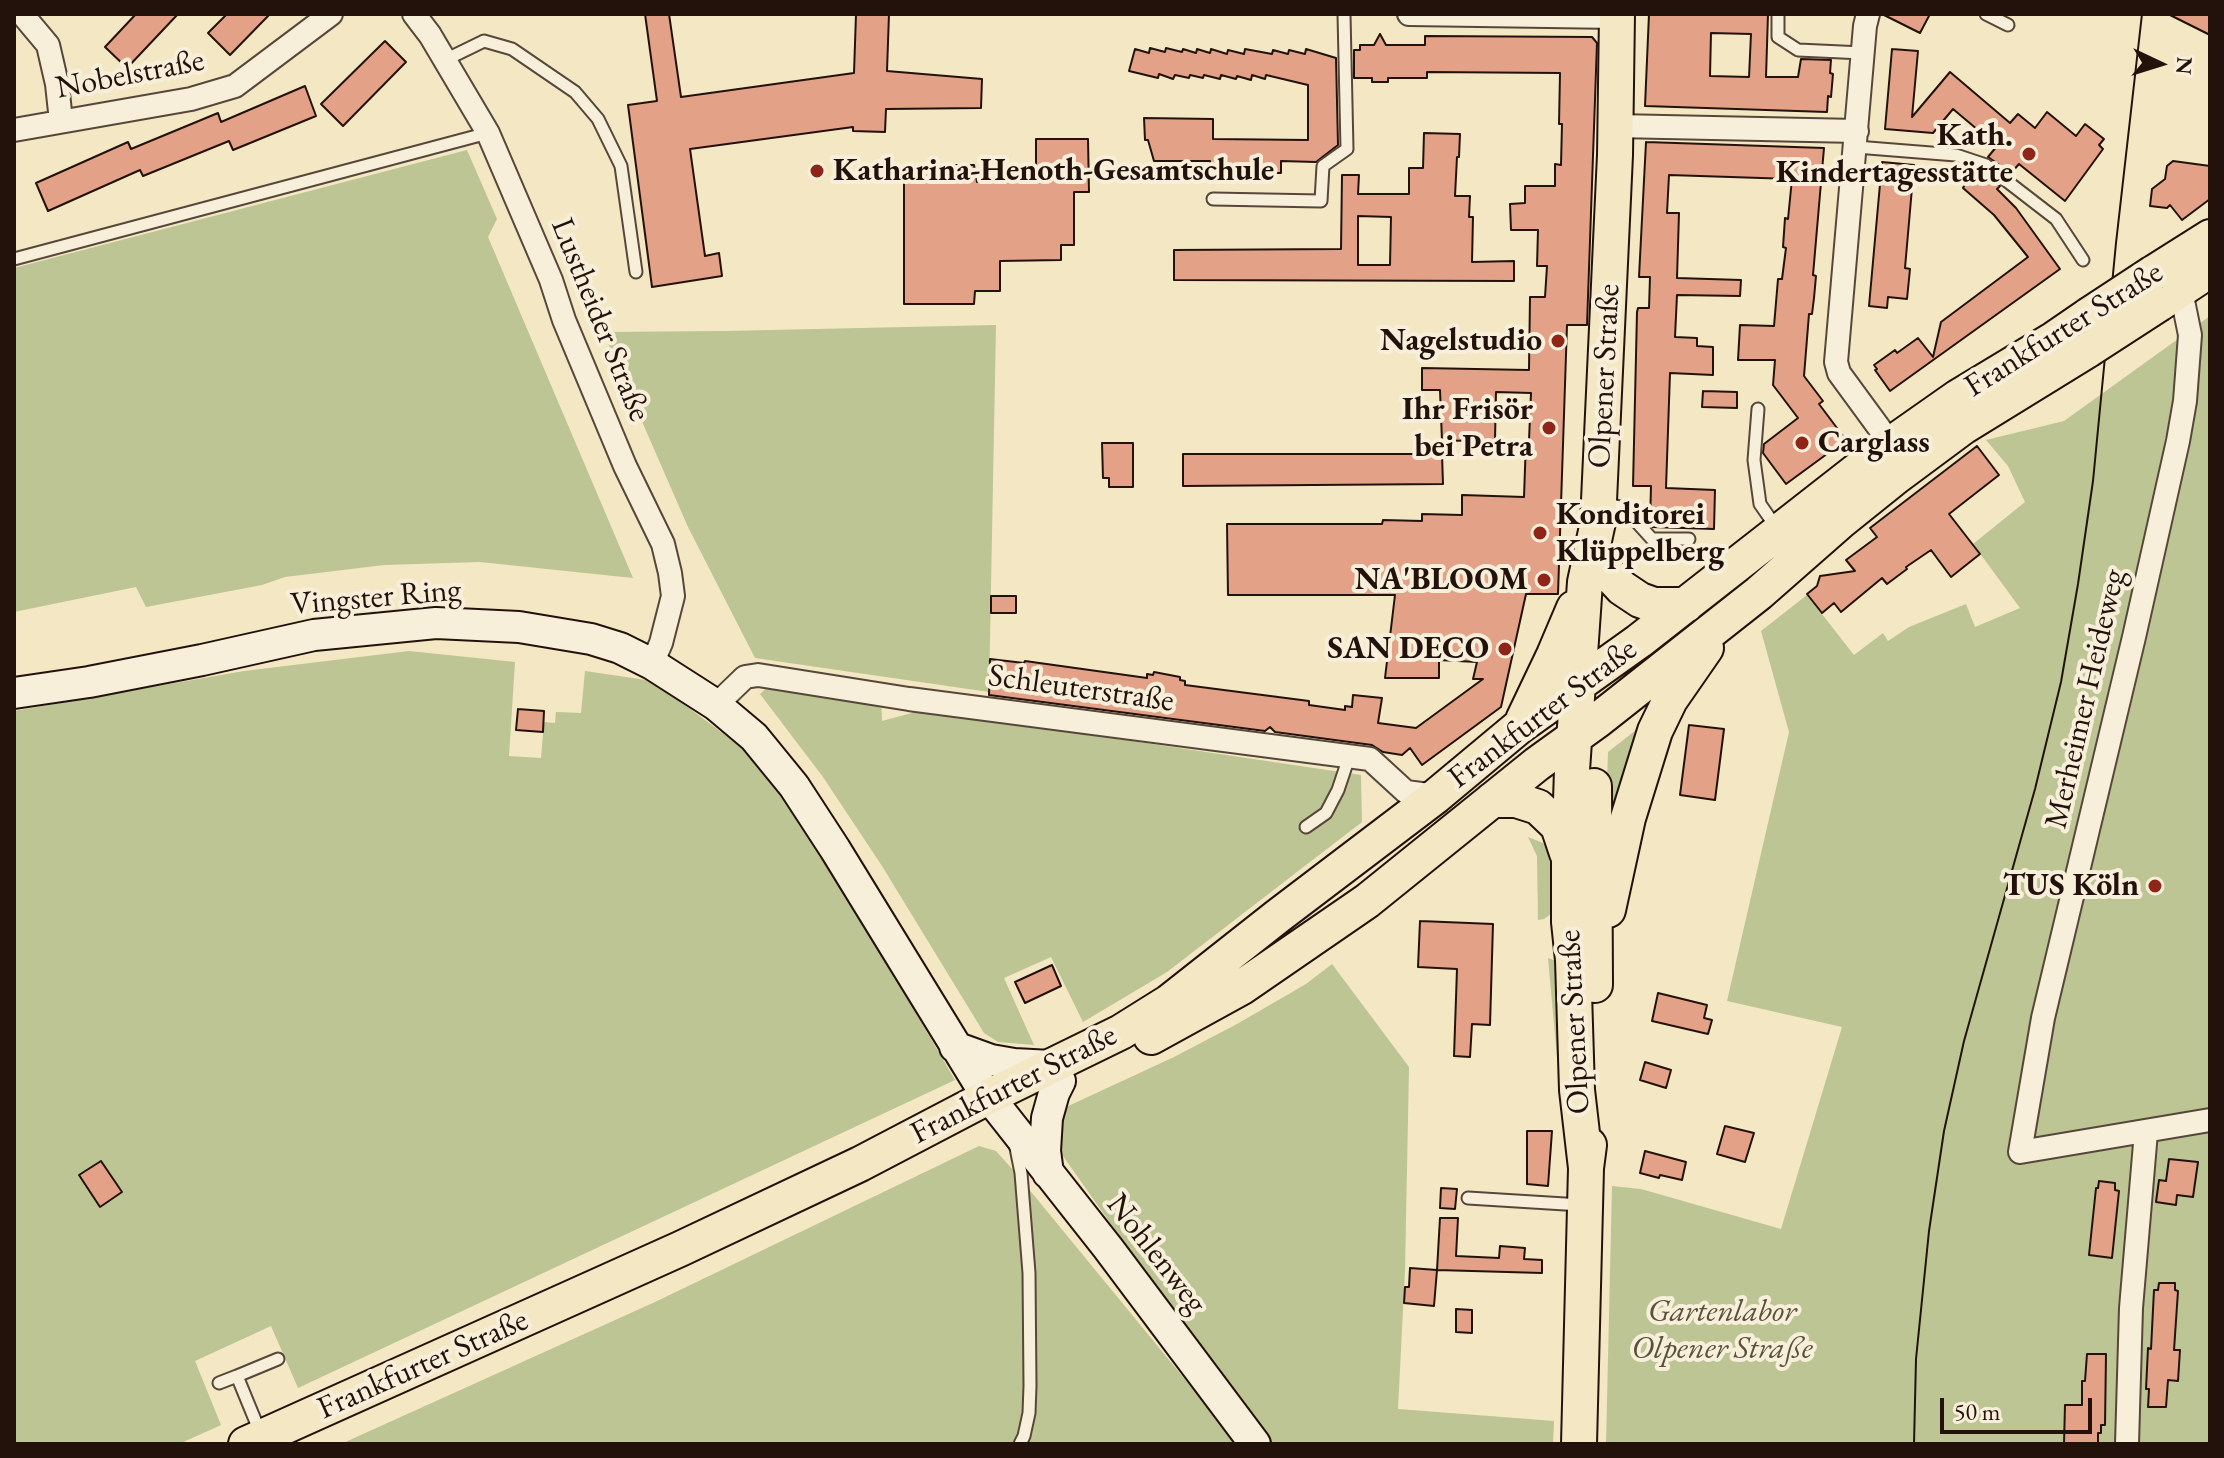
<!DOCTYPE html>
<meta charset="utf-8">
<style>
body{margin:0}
#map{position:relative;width:2224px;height:1458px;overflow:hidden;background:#f3e7c4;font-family:"EB Garamond",serif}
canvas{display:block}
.frame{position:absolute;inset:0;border:16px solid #23120c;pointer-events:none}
.north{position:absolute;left:2120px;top:24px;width:80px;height:80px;-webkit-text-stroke:6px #f7efd9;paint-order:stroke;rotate:94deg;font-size:22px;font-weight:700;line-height:32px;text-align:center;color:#23120c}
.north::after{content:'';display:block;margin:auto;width:28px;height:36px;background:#23120c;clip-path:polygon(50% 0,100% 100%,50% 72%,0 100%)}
.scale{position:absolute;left:1940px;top:1398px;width:152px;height:36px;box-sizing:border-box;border:4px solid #23120c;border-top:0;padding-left:10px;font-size:24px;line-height:28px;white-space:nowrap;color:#23120c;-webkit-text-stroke:6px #f7efd9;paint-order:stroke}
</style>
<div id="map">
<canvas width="2224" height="1458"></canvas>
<div class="frame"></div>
<div class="north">N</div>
<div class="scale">50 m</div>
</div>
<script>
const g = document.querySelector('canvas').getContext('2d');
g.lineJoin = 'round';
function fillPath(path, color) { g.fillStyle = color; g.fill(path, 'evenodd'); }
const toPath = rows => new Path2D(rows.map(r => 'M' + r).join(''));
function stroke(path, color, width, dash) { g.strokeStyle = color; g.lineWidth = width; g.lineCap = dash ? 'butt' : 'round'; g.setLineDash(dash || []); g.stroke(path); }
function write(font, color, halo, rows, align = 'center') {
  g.font = font + ' "EB Garamond",serif'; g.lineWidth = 8; g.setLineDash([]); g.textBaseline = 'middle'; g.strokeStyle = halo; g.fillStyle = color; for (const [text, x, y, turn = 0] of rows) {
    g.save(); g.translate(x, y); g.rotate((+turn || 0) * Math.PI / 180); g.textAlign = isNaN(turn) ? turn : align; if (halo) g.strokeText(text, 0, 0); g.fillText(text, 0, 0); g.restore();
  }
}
fillPath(toPath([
 [467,150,497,219,488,237,633,578,480,562,384,565,285,577,262,585,146,607,136,587,14,612,14,268],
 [2210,316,2210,1444,1606,1444,1612,1186,1641,1189,1781,1229,1842,1027,1727,1001,1789,732,1761,631,1807,595,1854,655,1883,633,1888,641,1909,627,1966,604,1975,627,2020,608,1973,544,2025,502,2008,466,1986,440,2064,421],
 [996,325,989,692,755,658,688,527,603,332,726,331],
 [409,651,515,662,509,756,541,758,544,722,555,723,556,712,581,713,585,671,653,681,737,744,786,791,955,1080,298,1388,271,1326,195,1361,221,1425,179,1444,14,1444,14,711,244,671],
 [768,687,881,699,882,721,923,710,1361,775,1362,822,1167,972,1083,1022,1051,957,1004,978,1034,1045,998,1042,984,1033,882,866,823,777,760,694],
 [1649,720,1604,881,1608,752],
 [1528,837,1548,845,1554,850,1555,911,1544,919,1538,920,1537,856],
 [1548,958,1564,964,1565,1085,1559,1079],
 [1332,964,1409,1067,1405,1270,1398,1409,1554,1421,1553,1444,1270,1444,1224,1385,1056,1146,1064,1108,1174,1057,1237,1024,1306,984],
 [979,1146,996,1151,1014,1171,1238,1444,341,1444,655,1302]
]), '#bcc593');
const building = toPath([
 [136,14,178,14,127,68,105,47,136,14],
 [227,14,270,14,230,55,208,33,227,14],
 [645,14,669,14,681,97,854,73,856,14,889,14,887,71,982,79,981,108,886,109,885,132,853,131,853,127,690,149,705,256,719,253,722,276,652,287,628,105,657,101,645,14],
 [1649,14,1768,14,1766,77,1798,77,1801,59,1831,60,1830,73,1833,74,1831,97,1828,96,1827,112,1645,106,1649,14],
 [1711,33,1751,34,1749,77,1710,76,1711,33],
 [1882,14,1930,14,1920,33,1882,14],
 [2168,14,2210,14,2210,35,2168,14],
 [1380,34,1386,45,1425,45,1425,36,1592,37,1597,43,1587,325,1567,325,1558,594,1526,594,1501,707,1422,765,1410,748,1402,755,1383,752,1372,745,1275,732,1270,727,1265,731,989,695,990,659,1024,663,1025,661,1147,678,1147,674,1153,675,1154,672,1180,677,1180,680,1185,681,1185,685,1309,701,1309,705,1345,710,1345,706,1352,707,1353,695,1382,698,1378,723,1416,728,1483,679,1473,679,1477,662,1439,660,1439,678,1385,678,1395,595,1228,595,1227,524,1382,524,1383,520,1422,521,1422,514,1462,515,1462,495,1524,497,1526,440,1529,440,1531,393,1496,392,1495,440,1442,441,1440,390,1422,390,1422,368,1529,370,1530,297,1545,297,1547,266,1537,266,1538,230,1511,230,1510,204,1525,203,1525,186,1555,186,1555,164,1561,165,1562,124,1559,124,1560,73,1427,72,1427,78,1388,78,1388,82,1372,82,1372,78,1354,78,1354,50,1360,50,1360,45,1374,45,1380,34],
 [385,41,406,62,343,126,321,104,385,41],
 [1150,48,1165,52,1166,48,1182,52,1183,49,1196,53,1197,49,1210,53,1211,49,1227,54,1228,50,1244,54,1245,49,1272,54,1273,50,1288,54,1289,50,1305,54,1306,49,1336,58,1338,145,1316,162,1281,161,1281,173,1210,172,1210,161,1154,161,1148,140,1145,140,1144,118,1213,119,1213,139,1308,140,1308,85,1266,75,1265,79,1252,75,1251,80,1237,76,1236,79,1221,75,1220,79,1204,75,1203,78,1190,75,1189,78,1175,75,1173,79,1159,74,1158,78,1129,71,1135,49,1149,53,1150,48],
 [1892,49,1918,51,1912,117,1950,72,2010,123,2018,114,2035,128,2047,112,2076,136,2085,124,2104,139,2099,145,2103,149,2065,201,2019,164,2011,173,1988,157,1997,146,1953,109,1933,133,1885,129,1892,49],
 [305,86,316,116,233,150,229,141,143,176,140,170,48,211,36,183,128,142,131,149,218,113,221,122,305,86],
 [1424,133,1460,134,1459,157,1457,157,1455,196,1470,196,1469,217,1473,217,1472,262,1514,261,1514,281,1174,280,1174,250,1341,249,1342,175,1359,175,1358,194,1409,194,1409,168,1423,168,1424,133],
 [1358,216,1391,217,1390,265,1358,265,1358,216],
 [1036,139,1088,139,1089,192,1074,192,1074,245,1061,245,1061,260,1000,261,1000,291,975,291,974,304,904,304,904,165,974,165,977,182,1036,182,1036,139],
 [1646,142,1824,148,1813,275,1816,276,1814,298,1812,314,1809,314,1804,376,1823,401,1819,404,1846,440,1786,484,1763,453,1764,444,1798,418,1773,385,1775,360,1738,360,1740,325,1774,326,1778,279,1782,279,1786,248,1783,247,1785,218,1788,219,1792,179,1669,175,1667,213,1679,213,1677,278,1741,280,1740,296,1677,295,1675,337,1697,338,1697,346,1713,347,1713,375,1670,373,1666,488,1715,490,1714,529,1652,527,1650,524,1651,486,1633,486,1637,312,1638,308,1649,308,1650,277,1639,277,1646,142],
 [2173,161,2210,166,2210,199,2182,220,2170,205,2167,208,2150,206,2152,189,2165,179,2167,166,2173,161],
 [1882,162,1914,165,1905,268,1910,269,1907,299,1888,297,1887,308,1869,306,1882,162],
 [1977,171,2000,186,1997,189,2016,208,2060,269,1890,391,1875,370,1877,369,1874,365,1895,350,1897,353,1918,338,1933,357,1941,322,2028,257,1994,215,1963,188,1971,172,1975,174,1977,171],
 [1703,391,1737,392,1737,408,1702,407,1703,391],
 [1102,443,1133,443,1133,487,1109,487,1109,478,1103,478,1102,443],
 [1977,446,1999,475,1949,514,1980,554,1951,577,1931,550,1906,567,1907,569,1887,584,1882,578,1841,612,1834,603,1822,613,1807,594,1817,586,1820,576,1855,571,1846,560,1877,537,1870,528,1977,446],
 [1183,454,1442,454,1443,484,1183,486,1183,454],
 [991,596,1016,596,1016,613,991,613,991,596],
 [518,709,544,711,543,732,516,730,518,709],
 [1689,725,1724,729,1715,800,1680,795,1689,725],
 [1420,921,1493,924,1490,1025,1472,1024,1470,1057,1454,1056,1457,969,1418,967,1420,921],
 [1052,965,1061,986,1025,1003,1015,982,1052,965],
 [1658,993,1707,1005,1704,1018,1712,1020,1708,1034,1652,1021,1658,993],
 [1645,1062,1671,1070,1666,1088,1640,1080,1645,1062],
 [1725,1126,1754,1133,1745,1162,1717,1154,1725,1126],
 [1527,1131,1552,1131,1548,1186,1527,1184,1527,1131],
 [1645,1151,1686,1162,1682,1180,1660,1175,1659,1178,1640,1173,1645,1151],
 [2169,1159,2198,1162,2193,1197,2177,1195,2176,1205,2156,1202,2159,1180,2166,1181,2169,1159],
 [101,1161,122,1192,100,1207,79,1175,101,1161],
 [2099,1181,2115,1183,2115,1190,2119,1191,2112,1258,2089,1255,2096,1188,2098,1188,2099,1181],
 [1441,1188,1457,1189,1455,1209,1440,1208,1441,1188],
 [1440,1218,1458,1218,1456,1256,1499,1258,1500,1246,1525,1248,1524,1259,1542,1260,1542,1273,1437,1270,1440,1218],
 [1410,1268,1437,1270,1434,1306,1404,1303,1405,1287,1409,1287,1410,1268],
 [2159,1283,2175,1283,2175,1290,2178,1291,2174,1350,2180,1350,2178,1381,2168,1380,2166,1407,2148,1407,2149,1389,2146,1389,2148,1348,2151,1349,2154,1290,2158,1290,2159,1283],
 [1456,1309,1472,1310,1472,1333,1456,1332,1456,1309],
 [2087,1354,2106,1354,2105,1425,2101,1425,2101,1433,2098,1433,2098,1444,2064,1444,2065,1405,2082,1405,2082,1381,2085,1381,2087,1354]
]);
fillPath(building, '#e3a188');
stroke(building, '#23120c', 2);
const lane = toPath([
 [1778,14,1778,37,1798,50,1863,53],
 [1986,14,2008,25],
 [445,60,484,41,512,49,575,92,598,119,621,166,636,272],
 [1856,147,1956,155,1986,165,2056,219,2083,260],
 [1213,199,1321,201,1323,166,1347,149,1344,14],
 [14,259,488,133],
 [1758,409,1754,460,1760,504,1776,527],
 [1604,503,1624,508,1652,539,1689,539],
 [1306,827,1326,813,1338,790,1349,757],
 [1015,1143,1021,1173,1029,1273,1030,1386,1029,1413,1024,1436,1020,1444],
 [1468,1198,1581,1205],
 [237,1376,278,1359],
 [219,1383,237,1376,260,1432]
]);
const street = toPath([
 [22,14,48,45,57,84,61,121],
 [414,14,430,35,488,133,551,280,564,320,625,466,663,544,670,573,673,596,661,643,652,664],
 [1409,14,1617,17],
 [1868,14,1865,26,1836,362,1839,373,1891,444],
 [1616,126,1857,131],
 [14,130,191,99,235,86,331,14],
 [2179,281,2190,335,2185,401,2178,441,2134,637,2043,1018,2020,1152,2210,1120],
 [716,705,745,677,758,675,909,699,1370,759,1406,792,1436,796],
 [2127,1444,2131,1308,2146,1132]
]);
const secondary = toPath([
 [14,693,89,682,202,660,314,635,436,623,519,627,591,639,620,648,652,664,716,705,754,737,794,786,835,849,981,1087,1108,1248,1255,1444],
 [955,1047,991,1060,1014,1064,1051,1066],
 [1048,1173,1045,1151,1047,1118,1054,1093,1060,1081]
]);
const primary = toPath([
 [2153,273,2210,237],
 [2159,304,2210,270],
 [1603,565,1609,574,1622,588,1640,600,1654,605,1686,605],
 [1523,720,1554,655,1574,608],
 [1594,786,1595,985],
 [1492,800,1516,800,1538,807,1558,826,1567,853],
 [1608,910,1628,818,1655,731,1670,700,1706,648],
 [1151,1037,1242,987,1367,901,1537,764,1598,720,1759,593,1841,521,1897,476,1963,427,2088,350],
 [1586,1168,1577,1090,1573,960,1569,922,1569,861,1572,770,1585,582,1598,522,1615,155,1617,14],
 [246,1444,680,1249,860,1164,988,1097,1121,1032,1169,1002,1278,916,1436,796,1520,726,1639,641,1891,444,1958,397,2054,339,2089,315],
 [1579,1444,1586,1168,1589,1145]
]);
stroke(lane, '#57473a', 15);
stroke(street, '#57473a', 26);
stroke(secondary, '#23120c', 34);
stroke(primary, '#23120c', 38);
stroke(lane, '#f7efd9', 11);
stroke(street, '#f7efd9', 22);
stroke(secondary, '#f7efd9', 30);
stroke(primary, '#f3e7c4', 34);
stroke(toPath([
 [1914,1444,1916,1359,1929,1231,1944,1131,1964,1041,2035,789,2061,682,2078,584,2093,481,2116,243,2142,14]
]), '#23120c', 2);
const primaryBridge = toPath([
 [2089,315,2153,273],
 [2088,350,2159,304]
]);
stroke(primaryBridge, '#23120c', 38, []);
stroke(primaryBridge, '#f3e7c4', 34);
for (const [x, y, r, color] of [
 [2029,154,8,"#8f2418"],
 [817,171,8,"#8f2418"],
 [1558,341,8,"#8f2418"],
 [1549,428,8,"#8f2418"],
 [1802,443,8,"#8f2418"],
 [1540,533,8,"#8f2418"],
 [1544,580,8,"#8f2418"],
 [1505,649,8,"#8f2418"],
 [2155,886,8,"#8f2418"]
]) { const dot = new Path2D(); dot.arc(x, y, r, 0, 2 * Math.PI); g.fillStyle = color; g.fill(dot); stroke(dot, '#f7efd9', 3); }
write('32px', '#23120c', '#f7efd9', [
 ["Nobelstraße",130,75,-11],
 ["Lustheider Straße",600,320,68],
 ["Frankfurter Straße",2064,330,-32],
 ["Olpener Straße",1605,376,-87],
 ["Vingster Ring",376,598,-5],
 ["Schleuterstraße",1081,689,8],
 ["Merheimer Heideweg",2086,699,-77],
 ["Frankfurter Straße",1543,714,-37],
 ["Olpener Straße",1575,1022,-93],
 ["Frankfurter Straße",1014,1085,-27],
 ["Nohlenweg",1156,1254,52],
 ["Frankfurter Straße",423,1365,-24]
]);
write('bold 32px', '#23120c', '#f7efd9', [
 ["Kath.",2013,136],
 ["Kindertagesstätte",2013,173],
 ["Katharina-Henoth-Gesamtschule",833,171,"left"],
 ["Nagelstudio",1542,341],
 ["Ihr Frisör",1533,410],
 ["bei Petra",1533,447],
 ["Carglass",1818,443,"left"],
 ["Konditorei",1556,515,"left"],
 ["Klüppelberg",1556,552,"left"],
 ["NA'BLOOM",1528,580],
 ["SAN DECO",1489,649],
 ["TUS Köln",2139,886]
], 'right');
write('italic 32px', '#59513b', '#f7efd9', [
 ["Gartenlabor",1722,1312],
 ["Olpener Straße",1722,1349]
]);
</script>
